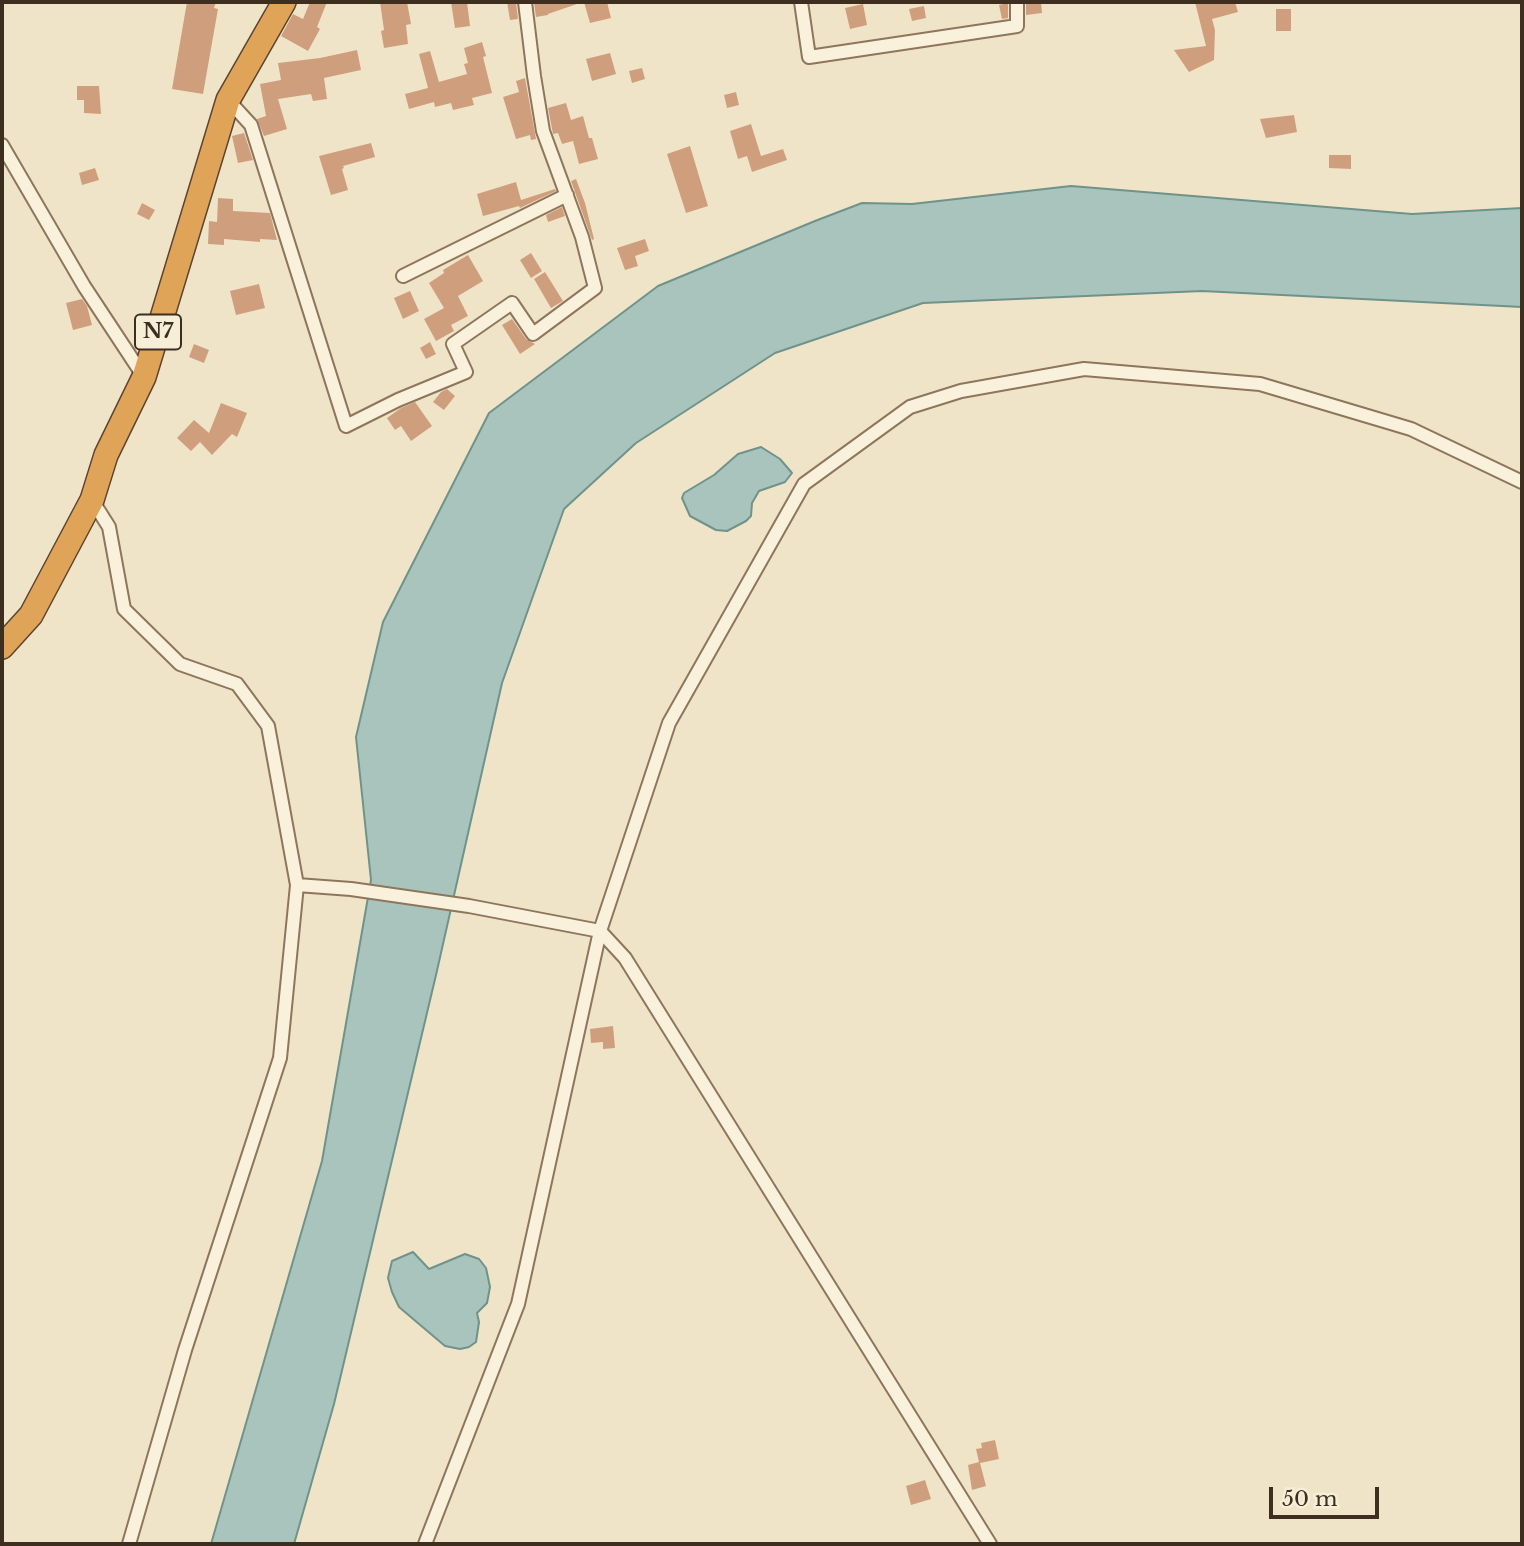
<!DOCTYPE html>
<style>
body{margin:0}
#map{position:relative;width:1524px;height:1546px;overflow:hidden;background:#f0e4c8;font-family:"Libre Baskerville",serif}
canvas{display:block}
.frame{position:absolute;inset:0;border:4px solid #3d2e20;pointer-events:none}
.scale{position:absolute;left:1269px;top:1487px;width:110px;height:32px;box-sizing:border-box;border:4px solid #3d2e20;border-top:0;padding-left:9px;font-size:21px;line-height:24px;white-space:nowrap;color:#3d2e20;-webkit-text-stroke:5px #f7eed8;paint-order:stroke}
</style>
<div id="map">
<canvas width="1524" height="1546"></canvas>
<div class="frame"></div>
<div class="scale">50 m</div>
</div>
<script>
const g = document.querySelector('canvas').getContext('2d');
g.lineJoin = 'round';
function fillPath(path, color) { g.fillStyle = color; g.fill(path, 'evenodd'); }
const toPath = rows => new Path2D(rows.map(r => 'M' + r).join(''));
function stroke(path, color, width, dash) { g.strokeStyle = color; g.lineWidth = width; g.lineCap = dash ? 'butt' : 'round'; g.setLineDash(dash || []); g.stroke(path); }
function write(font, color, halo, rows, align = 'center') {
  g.font = font + ' "Libre Baskerville",serif'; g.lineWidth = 6; g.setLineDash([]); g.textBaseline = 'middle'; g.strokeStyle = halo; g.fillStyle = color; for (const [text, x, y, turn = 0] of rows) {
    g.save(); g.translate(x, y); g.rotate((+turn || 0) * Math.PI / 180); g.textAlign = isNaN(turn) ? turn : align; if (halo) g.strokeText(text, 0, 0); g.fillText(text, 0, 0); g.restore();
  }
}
const water = toPath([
 [1071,186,1412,214,1522,208,1522,307,1202,291,923,303,775,353,636,443,564,509,502,683,436,975,334,1404,294,1544,211,1544,322,1161,371,880,356,737,383,622,489,413,658,286,815,221,862,203,912,204,1071,186],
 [761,447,780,459,792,473,785,482,759,491,752,503,751,516,746,521,727,531,716,530,690,516,682,498,684,493,714,475,738,454,761,447],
 [413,1252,429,1269,465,1254,479,1259,486,1268,490,1287,487,1303,477,1313,479,1322,476,1342,469,1347,460,1349,445,1346,399,1307,392,1292,388,1278,392,1261,413,1252]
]);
fillPath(water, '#a9c4bc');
stroke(water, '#6f938a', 2);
fillPath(toPath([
 [187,2,216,2,214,8,218,9,203,94,172,89],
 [310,2,327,2,317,27,320,29,308,51,281,36,293,14,303,19],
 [380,2,407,2,411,24,406,25,408,44,384,48,381,31,384,30],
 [451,2,467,2,470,26,455,28],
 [507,2,516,2,518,19,510,20],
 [534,2,577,2,577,4,548,14,548,15,536,17],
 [584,2,607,2,611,18,590,23],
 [1026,2,1041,2,1042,13,1026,15],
 [1195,2,1235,2,1238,12,1212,19,1215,30,1214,60,1189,72,1174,50,1206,46],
 [1008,3,1008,18,1002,19,999,5],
 [863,4,867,25,850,29,845,8],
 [924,6,926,18,912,21,909,9],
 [1276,9,1291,9,1291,31,1276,31],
 [482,42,486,56,483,57,492,93,472,98,474,105,453,110,451,103,435,107,434,102,409,109,405,94,428,88,419,54,430,51,439,82,467,74,464,64,468,63,464,48],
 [357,50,361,70,324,78,327,99,313,101,311,94,278,99,287,129,264,136,257,119,266,116,260,84,281,80,278,63,320,58],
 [610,53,616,74,592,81,586,59],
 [642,68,645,79,632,83,629,71],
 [525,78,536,139,531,140,530,135,516,139,503,97,519,92,516,81],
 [77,86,99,86,101,114,84,113,84,100,77,100],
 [736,92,739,105,727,108,724,95],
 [566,103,571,120,583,116,589,138,592,138,598,159,579,164,573,141,562,144,558,133,553,134,548,108],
 [1294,115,1297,132,1266,138,1260,119],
 [751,124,761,156,783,149,787,160,752,172,747,156,738,159,730,131],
 [244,133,253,160,238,163,232,136],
 [371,143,375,157,343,166,344,168,342,169,348,190,331,195,319,156],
 [690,146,708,206,686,213,667,154],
 [1329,155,1351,155,1351,169,1329,168],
 [95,168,99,180,82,185,79,173],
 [576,179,585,203,594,239,592,240,571,181],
 [516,182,521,200,555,189,556,191,520,208,519,206,483,216,477,194],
 [218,198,233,199,233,211,270,213,277,240,260,239,260,242,224,239,224,245,208,244,209,221,217,222],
 [142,203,155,210,149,220,137,214],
 [562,207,565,216,548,222,546,215],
 [645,239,649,251,635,256,638,266,625,270,617,248],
 [531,253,542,271,531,278,520,260],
 [468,255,483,281,458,296,468,316,451,325,454,331,436,341,424,319,444,308,429,283,444,273,443,270],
 [545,272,563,301,551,308,534,279],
 [259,284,265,308,236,315,230,291],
 [410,291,419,311,403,319,394,298],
 [82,299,87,306,92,325,73,330,66,303],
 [512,319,526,339,535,344,520,354,502,325],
 [430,342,436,354,426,359,420,348],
 [194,344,209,350,204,363,189,357],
 [447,389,455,396,444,410,433,402,441,392],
 [415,402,432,426,411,441,401,426,395,430,387,418,401,408],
 [221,403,247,413,237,437,232,434,212,455,200,442,191,451,177,438,194,420,209,433],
 [613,1026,615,1048,603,1049,603,1042,591,1043,590,1029],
 [995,1440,999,1459,980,1463,986,1486,972,1490,968,1465,979,1462,976,1449,982,1448,981,1443],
 [925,1480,931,1499,911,1505,906,1486]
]), '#cf9f7d');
const street = toPath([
 [801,2,809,57,1017,26,1017,2],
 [228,100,251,125,346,426,398,400,466,372,453,344,512,303,533,334,595,288,582,237,543,131,534,76,525,2],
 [2,145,84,286,144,377],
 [403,276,567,195],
 [92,500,109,527,124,609,180,664,237,684,268,726,297,885,280,1058,185,1350,129,1544],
 [297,885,351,889,469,906,600,931,625,958,990,1544],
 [425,1544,518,1304,600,931,669,723,804,484,910,407,961,391,1084,369,1260,384,1411,429,1522,482]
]);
const highway = toPath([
 [2,647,31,615,92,500,106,455,144,377,228,100,284,2]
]);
stroke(street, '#8d765c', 16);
stroke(highway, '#5b4430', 26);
stroke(street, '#faf1dc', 12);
stroke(highway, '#e0a458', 23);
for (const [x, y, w] of [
 [158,332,46]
]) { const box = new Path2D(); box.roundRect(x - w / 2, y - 17.5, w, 35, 5); g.fillStyle = '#f7eed8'; g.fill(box); stroke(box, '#3d2e20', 2); }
write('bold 21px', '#3d2e20', null, [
 ["N7",158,332]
]);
</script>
